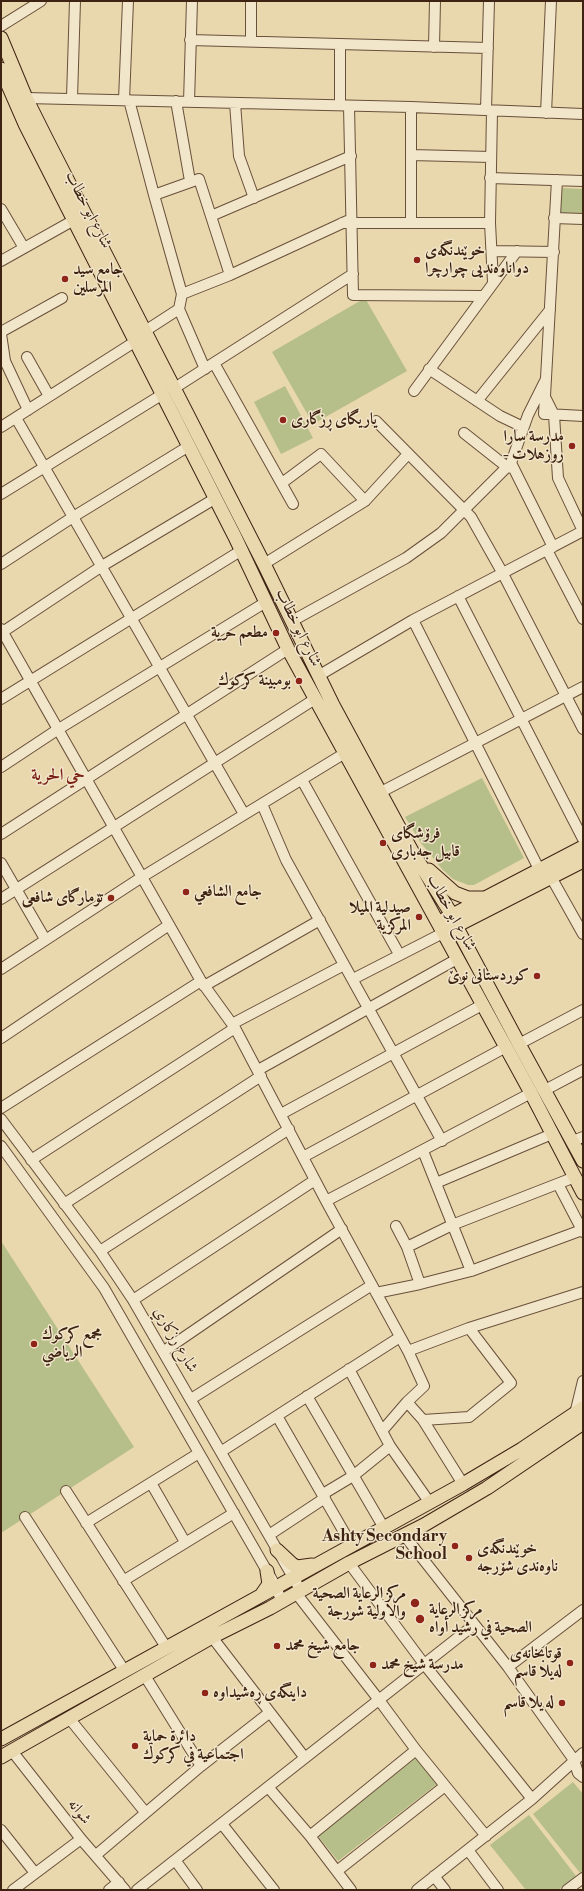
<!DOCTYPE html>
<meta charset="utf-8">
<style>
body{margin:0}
#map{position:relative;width:584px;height:1891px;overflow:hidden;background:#e9d7ad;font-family:"Libre Bodoni",serif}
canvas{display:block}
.frame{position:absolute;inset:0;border:2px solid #3e2313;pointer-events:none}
</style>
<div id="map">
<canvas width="584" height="1891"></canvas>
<div class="frame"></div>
</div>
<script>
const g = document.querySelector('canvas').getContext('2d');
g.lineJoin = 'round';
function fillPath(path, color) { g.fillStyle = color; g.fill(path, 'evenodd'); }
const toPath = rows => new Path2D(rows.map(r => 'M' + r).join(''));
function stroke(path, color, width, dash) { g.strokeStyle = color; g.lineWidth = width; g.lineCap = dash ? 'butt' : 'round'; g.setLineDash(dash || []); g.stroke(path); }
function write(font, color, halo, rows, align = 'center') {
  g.font = font + ' "Libre Bodoni",Amiri,serif'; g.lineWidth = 3; g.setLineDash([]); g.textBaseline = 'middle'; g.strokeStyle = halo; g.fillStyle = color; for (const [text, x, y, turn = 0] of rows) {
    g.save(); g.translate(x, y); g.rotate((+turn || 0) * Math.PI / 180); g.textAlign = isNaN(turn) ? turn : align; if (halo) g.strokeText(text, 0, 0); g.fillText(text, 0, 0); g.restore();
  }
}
fillPath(toPath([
 [562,188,583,189,583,214,560,213],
 [365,298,407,371,313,424,272,352],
 [285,386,313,438,281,454,254,402],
 [482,778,524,858,474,885,468,885,453,879,442,869,421,843,405,817],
 [1,1241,134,1447,1,1533],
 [416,1758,437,1784,338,1861,318,1836],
 [573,1782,583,1794,583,1871,580,1873,533,1814],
 [529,1815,576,1876,558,1890,526,1890,490,1845]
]), '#b6be8a');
const minor = toPath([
 [1,26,41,1],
 [190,40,488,48],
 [251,41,251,1],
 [340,44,340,105],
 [434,47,435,1],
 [26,98,411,107,583,114],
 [72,98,75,1],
 [124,100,128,1],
 [129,100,154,195,182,294],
 [176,101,190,181],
 [189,102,192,1],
 [235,103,239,156,254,198],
 [349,106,353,295,483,296],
 [411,107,411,223],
 [486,110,489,1],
 [492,111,490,223,493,282],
 [546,113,551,1],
 [411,155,491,157],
 [490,178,583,181],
 [154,195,199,179,230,275,182,294,179,309,205,369],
 [1,209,24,248],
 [211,216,351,156],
 [554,218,583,219],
 [342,223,490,223],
 [492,251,554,252],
 [1,261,74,220],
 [230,275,347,221],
 [145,331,179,309],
 [1,332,62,298],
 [1,334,5,361,28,410],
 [27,357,49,396],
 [214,363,293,504],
 [429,369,500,416,523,427],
 [173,389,353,274],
 [414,391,517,251],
 [477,401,550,310],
 [544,414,557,180],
 [547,414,583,416],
 [16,418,244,814],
 [376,421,471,517,502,572,583,729],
 [1,427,136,341],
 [464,433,507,467,513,468],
 [511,463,553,547],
 [282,483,321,454,365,501],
 [1,494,163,394],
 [547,550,583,619],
 [1,564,73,517,189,446],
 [264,564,365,501,408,454],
 [458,596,583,839],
 [413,620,539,869],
 [292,621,406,558,441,533,511,463,528,415,546,379],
 [1,629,201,981,235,1028,326,1201,408,1351,424,1386,407,1402,382,1431],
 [1,633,102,566,216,498],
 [318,676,413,620,583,531,558,478,554,415,545,397],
 [1,699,242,550],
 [1,767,57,730,266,602],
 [302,780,399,954],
 [381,792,583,687],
 [262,804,286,860,442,1141],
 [1,834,288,649],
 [1,863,45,939],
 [551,877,583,934],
 [1,899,315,699],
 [1,969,142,877,345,753],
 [353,979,443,933],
 [204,986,320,920],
 [232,1024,344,965],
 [1,1038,169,925],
 [519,1044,583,1010],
 [258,1070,457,959],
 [545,1090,583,1070],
 [1,1108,201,981],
 [281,1114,482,1005],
 [1,1119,100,1251,133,1300,301,1591],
 [573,1141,583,1137],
 [1,1146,104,1288,271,1578,282,1601],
 [423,1151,471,1271],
 [303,1157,506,1047],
 [31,1160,235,1028],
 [436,1183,552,1134],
 [558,1184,583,1232],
 [326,1201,531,1093],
 [64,1204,261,1076],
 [396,1226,407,1247,420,1284],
 [407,1247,452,1225,575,1177],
 [100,1251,289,1129],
 [376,1293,420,1284,471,1271,582,1230],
 [133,1300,315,1180],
 [469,1328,583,1292],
 [164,1351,342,1229],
 [408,1351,469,1328,511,1383,469,1417,423,1420],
 [349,1369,390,1446,430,1503],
 [307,1396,384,1528],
 [191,1399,372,1285],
 [407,1402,423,1420,463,1484],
 [575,1414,583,1381],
 [277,1416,352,1546],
 [222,1451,400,1337],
 [151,1483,185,1542],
 [66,1491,166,1647],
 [323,1494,353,1476,390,1446],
 [25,1517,124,1670],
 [86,1523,199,1453],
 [269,1535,325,1498],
 [404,1535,508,1667,574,1760,578,1773,583,1777],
 [349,1563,424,1664,532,1799],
 [123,1581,234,1513],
 [296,1593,379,1700,416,1750,486,1836],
 [212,1637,305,1758],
 [508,1667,583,1610],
 [145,1676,201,1766,269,1713],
 [69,1718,145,1812],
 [12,1751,81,1839,125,1890],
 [268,1787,310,1836,351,1890],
 [222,1824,274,1890],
 [1,1830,35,1873],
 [310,1836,416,1750],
 [468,1850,498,1890],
 [96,1855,201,1766],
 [175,1860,197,1890],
 [337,1871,445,1786],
 [434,1876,445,1890],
 [13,1890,81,1839],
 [109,1890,119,1882],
 [137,1890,474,1625],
 [417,1890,532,1799,583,1753],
 [567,1890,583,1878]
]);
const major = toPath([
 [1,38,26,98,46,138,264,564,333,705,413,853,452,915,456,926,519,1044,583,1161],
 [1,69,25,124,235,537,288,649,531,1093,583,1193],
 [429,870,455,893,468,898,483,898],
 [445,919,583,847],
 [448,930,583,861],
 [277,1550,292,1564,297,1567,312,1565],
 [262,1594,269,1584,267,1571],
 [1,1739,463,1484,522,1449,583,1408],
 [1,1757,212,1637,270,1608,349,1563,424,1525,487,1488,583,1423]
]);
stroke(minor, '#69503a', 12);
stroke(major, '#3e2313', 15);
stroke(minor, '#f1e5ca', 10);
stroke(major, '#e9d7ad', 13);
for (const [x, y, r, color] of [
 [417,260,4,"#8f2418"],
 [65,279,4,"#8f2418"],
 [283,420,4,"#8f2418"],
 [572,446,4,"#8f2418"],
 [276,633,4,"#8f2418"],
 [299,681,4,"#8f2418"],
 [383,843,4,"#8f2418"],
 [186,892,4,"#8f2418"],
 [111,898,4,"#8f2418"],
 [419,917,4,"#8f2418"],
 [537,976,4,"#8f2418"],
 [34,1344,4,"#8f2418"],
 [455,1546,4,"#8f2418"],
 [469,1558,4,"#8f2418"],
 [415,1603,5,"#8f2418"],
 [420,1619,5,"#8f2418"],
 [277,1646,4,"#8f2418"],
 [570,1663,4,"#8f2418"],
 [373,1665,4,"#8f2418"],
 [205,1693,4,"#8f2418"],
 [562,1703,4,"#8f2418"],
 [135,1746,4,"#8f2418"]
]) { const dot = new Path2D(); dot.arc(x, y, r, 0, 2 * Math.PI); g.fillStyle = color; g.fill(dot); stroke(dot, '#f1e5ca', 1.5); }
write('16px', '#3e2313', '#f1e5ca', [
 ["شارع ابو خطاب",88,210,63],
 ["شارع ابو خطاب",298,628,64],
 ["شارع ابو خطاب",451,913,61],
 ["شارع رزكاري",175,1340,60],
 ["شوانە",79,1812,52]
]);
write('bold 16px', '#3e2313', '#f1e5ca', [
 ["خوێندنگەی",425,251],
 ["دواناوەندیی چوارچرا",425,269],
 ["جامع سيد",73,270],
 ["المرسلين",73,288],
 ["یاریگای ڕزگاری",291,420],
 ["مدرسة سارا",564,437,"right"],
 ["- روزهلات",564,455,"right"],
 ["مطعم حرية",268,633,"right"],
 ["بومبينة كركوك",291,681,"right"],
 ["فرۆشگای",391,834],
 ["قابیل جەباری",391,852],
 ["جامع الشافعي",194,892],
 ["تۆمارگاى شافعى",103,898,"right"],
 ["صيدلية الميلا",411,908,"right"],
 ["المركزية",411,926,"right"],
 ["کوردستانی نوێ",529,976,"right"],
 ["مجمع كركوك",42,1335],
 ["الرياضي",42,1353],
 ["Ashty Secondary",447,1537,"right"],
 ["School",447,1555,"right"],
 ["خوێندنگەی",477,1549],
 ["ناوەندی شۆرجە",477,1567],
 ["مركز الرعاية الصحية",406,1594,"right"],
 ["والاولية شورجة",406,1612,"right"],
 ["مركز الرعاية",429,1610],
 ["الصحية في رشيد أواه",429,1628],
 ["جامع شيخ محمد",285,1646],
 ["قوتابخانەی",562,1654,"right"],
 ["لەیلا قاسم",562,1672,"right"],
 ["مدرسة شيخ محمد",381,1665],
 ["داینگەی ڕەشیداوە",213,1693],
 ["له يلا قاسم",554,1703,"right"],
 ["دائرة حماية",143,1737],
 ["اجتماعية في كركوك",143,1755]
], 'left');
write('bold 17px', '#7a1f14', '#f1e5ca', [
 ["حي الحرية",58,776]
]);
</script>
